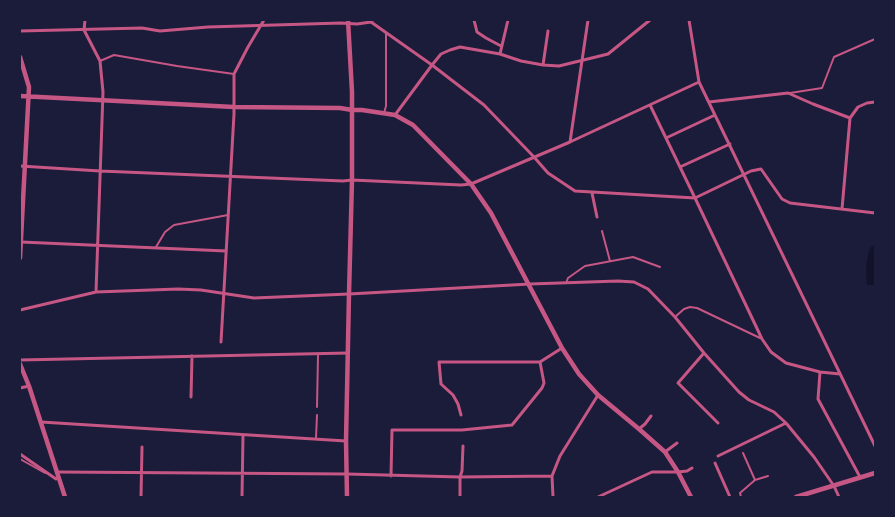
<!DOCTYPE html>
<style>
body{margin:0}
#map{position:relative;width:895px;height:517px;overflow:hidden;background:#1b1b3a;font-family:Mulish,sans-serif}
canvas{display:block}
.frame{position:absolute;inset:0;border:21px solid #1b1b3a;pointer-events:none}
</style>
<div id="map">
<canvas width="895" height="517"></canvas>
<div class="frame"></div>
</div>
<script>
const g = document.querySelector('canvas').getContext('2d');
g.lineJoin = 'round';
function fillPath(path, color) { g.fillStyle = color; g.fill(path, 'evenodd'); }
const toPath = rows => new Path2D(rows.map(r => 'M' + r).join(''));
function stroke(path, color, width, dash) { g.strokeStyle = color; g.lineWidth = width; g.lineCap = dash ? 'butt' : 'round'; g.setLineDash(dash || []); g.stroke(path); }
fillPath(toPath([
 [872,246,875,246,875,285,867,285,866,266,869,250]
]), '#12122b');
stroke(toPath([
 [100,61,114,55,177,66,234,74],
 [790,93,822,88,834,57,875,39],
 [384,113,386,106,386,33],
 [602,231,610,261],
 [156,247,165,232,174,225,228,215],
 [566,283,568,278,585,266,633,257,660,267],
 [675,317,684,309,690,307,697,308,760,338],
 [317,407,318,355],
 [316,438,317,415],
 [743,453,755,480],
 [20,459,45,473],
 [741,497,740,493,755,480,768,476]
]), '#c65784', 2);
stroke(toPath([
 [85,20,84,30,100,61,103,92,96,292],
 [474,20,477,32,486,38,501,46],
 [689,20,699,82],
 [371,22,432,65,484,105,534,157,548,173,575,191,695,198,762,339,771,352,786,363,820,372,840,374],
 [20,31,142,28,160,31,208,27,341,23,357,24,371,22,372,21],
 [500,54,508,20],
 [543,65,548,31],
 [709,102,788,93,813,104,850,118,858,107,867,103,875,102],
 [650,105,695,198,751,171,761,169,782,199,790,203,875,213],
 [395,115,432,65,441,54,450,50,460,47,500,54,521,61,543,65,559,66,608,54,650,20],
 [666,138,715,115],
 [570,142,588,20],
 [20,166,100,171,343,181,352,180,461,185,471,184,570,142,699,82,875,446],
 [680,167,730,144],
 [592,193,597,217],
 [842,209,850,118],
 [21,242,226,251],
 [20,310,96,292,178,289,201,290,254,298,349,294,530,284,618,281,634,282,648,289,675,317,704,353,739,392,749,400,774,412,786,423,814,457,834,486,839,497],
 [221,342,234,114,234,74,248,47,264,20],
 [704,353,678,383,718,423],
 [20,360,348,353],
 [820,372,818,399,860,477],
 [20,388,29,386],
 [191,397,192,356],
 [461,415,458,404,453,395,441,384,439,362,540,362,562,348],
 [41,422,346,441],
 [639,429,645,424,651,416],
 [665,452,677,443],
 [20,454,56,479,58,477],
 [718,456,786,423],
 [715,463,730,497],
 [58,472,347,474,460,477,552,476],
 [391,476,392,430,462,430,512,425,542,388,544,383,540,362],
 [141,497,142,447],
 [242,497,243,435],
 [460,497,460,477,462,471,463,446],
 [553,497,552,476,560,456,598,395],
 [598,497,652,472,678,472,687,471,692,468]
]), '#c65784', 3);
stroke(toPath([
 [20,57,29,87,20,258],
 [20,96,234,107,340,108,352,110,362,110,395,115,413,125,471,184,491,213,562,348,579,374,598,395,639,429,665,452,678,472,691,497],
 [20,364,29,386,65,497],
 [347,497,346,441,349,294,352,180,352,92,348,20],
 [796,497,875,473]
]), '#c65784', 4.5);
</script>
